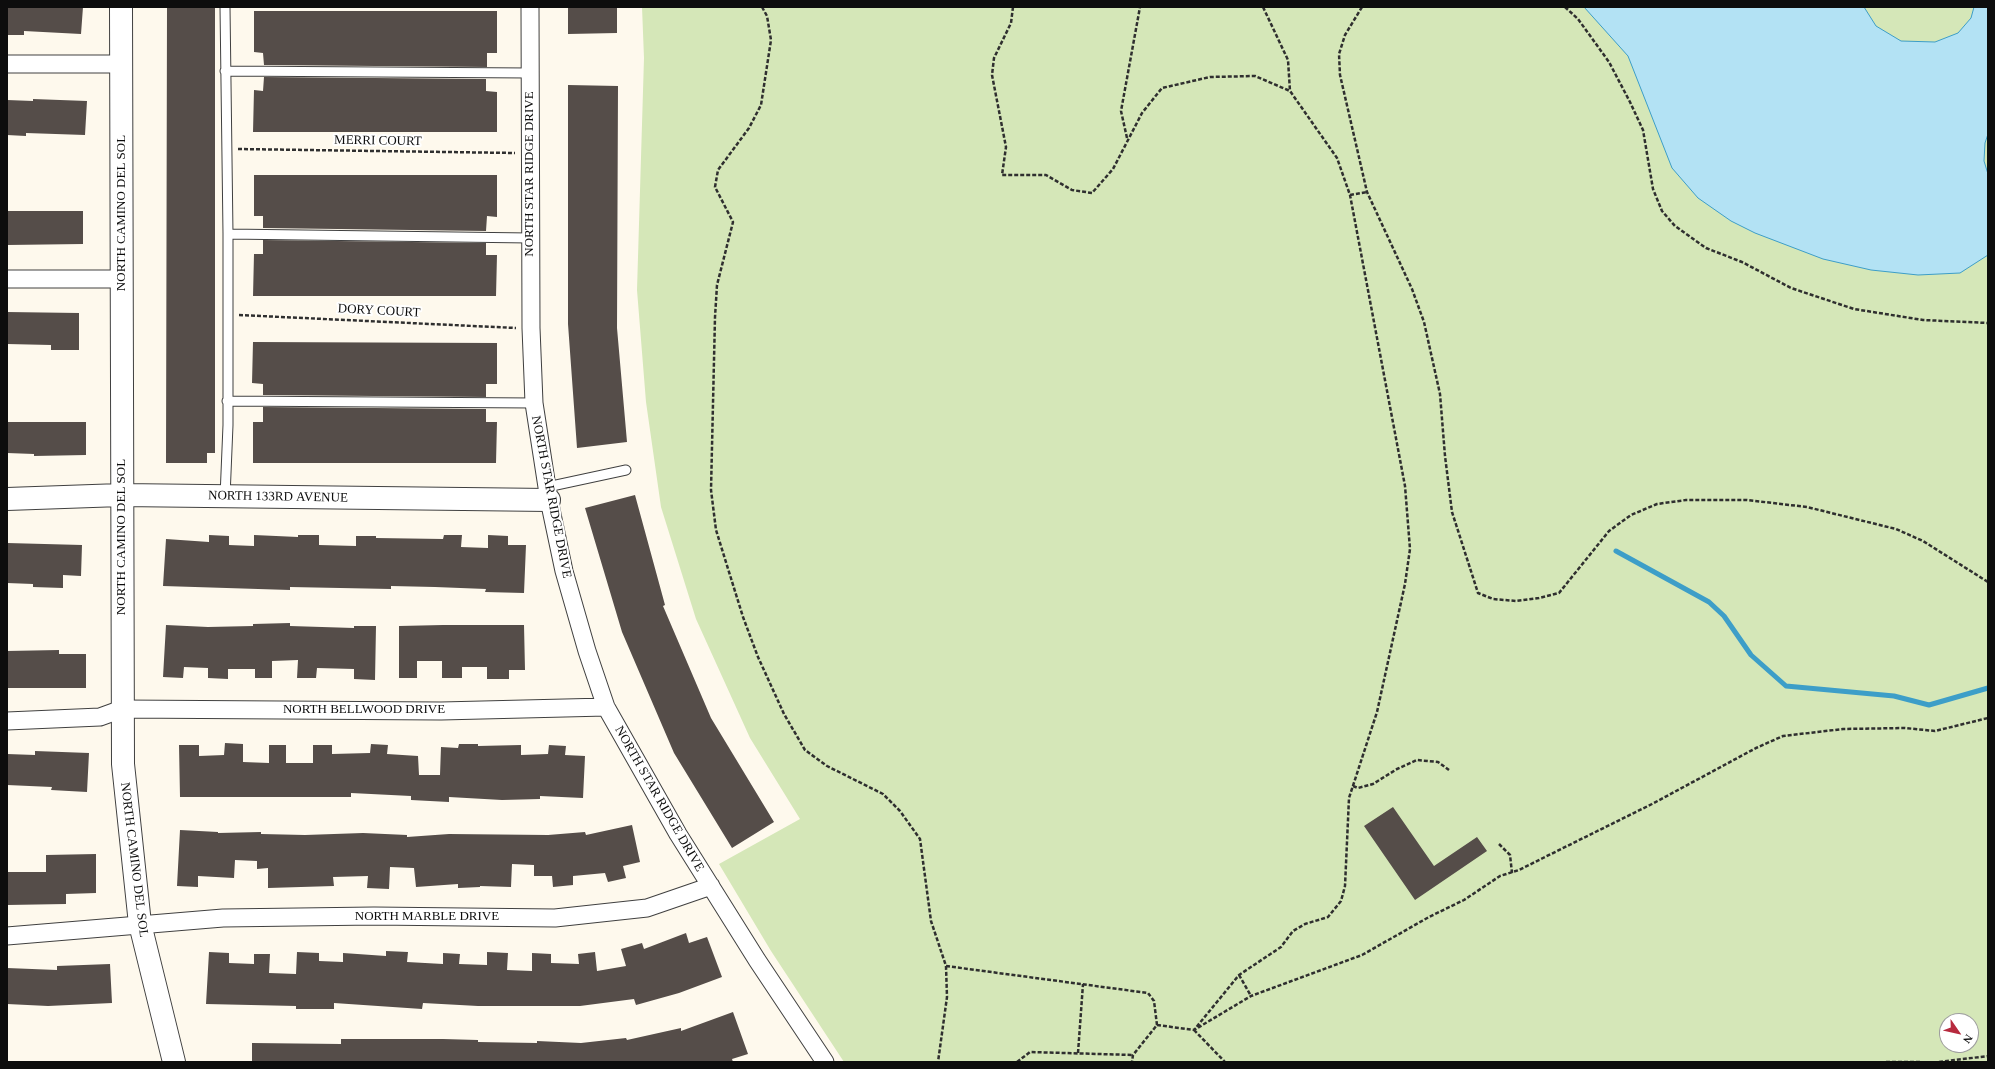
<!DOCTYPE html>
<style>
body{margin:0}
#map{position:relative;width:1995px;height:1069px;overflow:hidden;background:#fef9ed;font-family:Georgia,serif}
canvas{display:block}
.frame{position:absolute;inset:0;border:8px solid #0d0d0d;pointer-events:none}
.north{position:absolute;left:1939px;top:1013px;width:40px;height:40px;box-sizing:border-box;background:#fff;border:1px solid #9e9e9e;border-radius:50%;rotate:124deg;font-size:11px;font-weight:700;line-height:16px;text-align:center;color:#0d0d0d}
.north::after{content:'';display:block;margin:auto;width:14px;height:18px;background:#b72a3e;clip-path:polygon(50% 0,100% 100%,50% 72%,0 100%)}
</style>
<div id="map">
<canvas width="1995" height="1069"></canvas>
<div class="frame"></div>
<div class="north">N</div>
</div>
<script>
const g = document.querySelector('canvas').getContext('2d');
g.lineJoin = 'round';
function fillPath(path, color) { g.fillStyle = color; g.fill(path, 'evenodd'); }
const toPath = rows => new Path2D(rows.map(r => 'M' + r).join(''));
function stroke(path, color, width, dash) { g.strokeStyle = color; g.lineWidth = width; g.lineCap = dash ? 'butt' : 'round'; g.setLineDash(dash || []); g.stroke(path); }
function write(font, color, halo, rows, align = 'center') {
  g.font = font + ' Georgia,serif'; g.lineWidth = 4; g.setLineDash([]); g.textBaseline = 'middle'; g.strokeStyle = halo; g.fillStyle = color; for (const [text, x, y, turn = 0] of rows) {
    g.save(); g.translate(x, y); g.rotate((+turn || 0) * Math.PI / 180); g.textAlign = isNaN(turn) ? turn : align; if (halo) g.strokeText(text, 0, 0); g.fillText(text, 0, 0); g.restore();
  }
}
fillPath(toPath([
 [642,7,1988,7,1988,1062,844,1062,771,951,719,864,800,819,750,738,696,619,661,507,646,402,637,290,644,58],
 [1947,1021,1971,1021,1971,1045,1947,1045]
]), '#d5e7b8');
const water = toPath([
 [1584,7,1864,7,1876,26,1901,41,1935,42,1958,33,1971,18,1974,7,1988,7,1988,134,1985,143,1984,161,1988,174,1988,255,1960,273,1918,275,1871,270,1823,259,1755,233,1731,221,1698,198,1672,168,1628,56,1584,7]
]);
fillPath(water, '#b3e2f4');
stroke(water, '#3d9ec8', 1);
stroke(toPath([
 [1616,551,1709,602,1724,616,1751,655,1786,686,1894,696,1929,705,1988,688]
]), '#3d9ec8', 5);
fillPath(toPath([
 [7,7,83,7,81,34,24,31,24,35,7,35],
 [167,7,215,7,215,453,207,453,207,463,166,463],
 [568,7,617,7,617,33,568,34],
 [254,11,497,11,497,53,487,53,487,67,264,65,263,53,254,52],
 [264,77,486,79,486,91,497,92,497,132,253,132,254,90,263,91],
 [568,85,618,86,617,328,627,442,577,448,568,324],
 [33,99,87,101,85,135,26,133,26,136,7,135,7,100,33,101],
 [254,175,497,175,497,217,487,216,486,231,263,228,263,216,254,216],
 [7,211,83,211,83,244,7,245],
 [263,240,486,243,486,255,497,255,496,296,253,296,254,254,263,254],
 [7,312,79,313,79,350,51,350,51,345,7,344],
 [253,342,497,343,497,384,486,384,486,397,263,395,263,384,252,383],
 [263,407,486,409,486,422,497,422,496,463,253,463,253,422,263,422],
 [7,422,86,422,86,455,34,456,34,454,7,453],
 [635,495,665,605,663,606,711,718,774,822,732,848,674,753,622,632,585,508],
 [209,535,229,536,229,545,254,546,254,535,298,537,298,535,319,535,319,545,356,546,356,536,376,536,376,538,443,539,444,535,462,535,461,547,488,548,488,535,508,536,508,545,526,545,524,593,485,592,486,589,435,587,391,586,391,589,290,587,290,590,163,586,166,539,209,542],
 [7,543,82,545,81,576,63,575,63,588,33,587,33,584,7,583],
 [290,623,290,626,354,628,354,626,376,626,375,680,354,679,354,669,317,668,316,678,297,678,298,660,272,661,272,678,255,678,255,669,228,669,228,679,208,678,208,668,184,667,183,678,163,677,166,625,208,627,253,626,253,624],
 [443,625,524,625,525,670,509,670,509,679,487,679,487,667,462,667,462,678,442,678,442,661,417,661,417,678,399,678,399,626],
 [59,650,59,654,86,654,86,688,7,688,7,651],
 [225,743,243,744,243,762,269,763,269,745,286,745,286,763,313,763,313,745,332,745,332,754,370,753,371,744,388,745,387,754,418,756,419,775,440,775,441,747,458,748,459,744,478,744,478,746,521,745,521,755,548,754,549,745,566,746,565,755,585,756,583,798,540,796,540,799,502,800,449,797,449,802,411,800,411,796,351,793,351,797,180,797,179,745,199,745,199,756,224,755],
 [35,751,89,753,87,792,51,790,52,787,7,785,7,754,35,755],
 [1393,807,1434,866,1477,837,1487,851,1415,900,1364,826],
 [632,825,640,862,623,866,626,878,608,882,605,873,573,876,573,885,553,887,552,876,534,876,534,865,512,864,511,887,480,886,480,887,458,888,458,884,416,887,414,868,390,867,389,889,367,888,368,876,333,877,334,886,268,888,268,868,257,869,257,861,235,860,234,878,198,876,198,887,177,886,180,830,218,832,218,833,261,832,261,834,305,835,363,833,407,835,407,837,449,834,548,835,585,832,586,835],
 [96,854,96,893,66,894,66,904,7,905,7,872,46,872,46,855],
 [686,933,689,943,707,937,722,977,679,993,636,1005,634,999,580,1006,478,1006,423,1003,422,1009,334,1003,334,1009,296,1009,296,1006,206,1004,209,952,229,953,229,963,254,964,254,954,270,954,269,973,296,974,297,952,319,953,319,961,343,962,343,953,386,956,386,951,408,952,407,962,443,964,443,953,460,954,459,964,487,965,487,952,508,953,507,970,532,971,532,953,551,954,551,963,579,964,578,954,595,952,597,971,626,966,621,949,642,943,644,949],
 [110,964,112,1003,48,1006,7,1004,7,968,57,970,57,966],
 [733,1012,748,1054,732,1059,733,1062,252,1062,252,1043,341,1044,341,1039,443,1039,478,1040,478,1042,537,1043,537,1041,581,1043,626,1038,627,1040,681,1028,681,1031]
]), '#554d49');
const service = toPath([
 [225,7,228,234,228,425,225,497],
 [225,71,529,73],
 [228,234,530,238],
 [227,401,534,403],
 [547,487,626,470]
]);
const minor = toPath([
 [530,7,531,328,534,403,549,500,564,571,587,651,606,707,678,834,757,960,825,1062],
 [7,64,121,64],
 [7,279,122,279],
 [7,721,100,717,122,709,441,711,606,707],
 [7,936,223,918,374,916,555,918,647,908,711,886]
]);
const tertiary = toPath([
 [121,7,123,764,140,924,174,1062],
 [7,499,121,495,549,500]
]);
stroke(service, '#404040', 11);
stroke(minor, '#404040', 19);
stroke(tertiary, '#404040', 24);
stroke(toPath([
 [762,7,767,16,771,40,761,105,749,128,718,170,715,187,733,222,717,285,715,317,711,490,716,530,743,617,758,657,784,714,805,750,827,766,883,794,900,811,920,839,931,921,946,966,947,997,938,1062],
 [1013,7,1011,23,994,58,992,75,1006,147,1002,175,1046,175,1072,190,1092,193,1113,169,1142,113,1162,88,1210,77,1255,76,1290,91,1337,158,1350,195,1405,486,1410,549,1405,584,1377,712,1349,798,1345,886,1341,901,1328,917,1305,924,1293,931,1281,947,1239,975,1194,1030],
 [1263,7,1288,60,1290,91],
 [1362,7,1345,35,1339,54,1340,75,1367,192,1412,289,1424,322,1440,394,1445,456,1452,512,1478,593,1493,599,1516,601,1539,598,1559,593,1609,531,1631,515,1657,504,1686,500,1747,500,1807,507,1896,529,1923,541,1988,582],
 [1565,7,1578,19,1609,62,1630,102,1643,130,1653,189,1662,211,1675,226,1706,248,1742,262,1791,288,1854,309,1923,320,1988,323],
 [1127,138,1121,111,1140,7],
 [238,149,515,153],
 [1350,195,1367,192],
 [239,315,516,328],
 [1353,786,1358,788,1373,784,1397,769,1417,760,1438,762,1449,770],
 [1499,844,1510,855,1512,873],
 [946,966,1148,993,1154,1001,1157,1025,1133,1055,1132,1062],
 [1239,975,1251,996],
 [1157,1025,1194,1030,1251,996,1362,955,1429,917,1464,900,1500,876,1519,870,1543,858,1652,804,1756,748,1783,736,1843,729,1905,728,1935,731,1988,718],
 [1194,1030,1225,1062],
 [1078,1053,1083,984],
 [1017,1062,1030,1052,1133,1055],
 [1886,1062,1922,1062],
 [1939,1062,1988,1056]
]), '#2f2f2f', 2.5, [4, 2]);
stroke(service, '#fff', 9);
stroke(minor, '#fff', 17);
stroke(tertiary, '#fff', 22);
write('13px', '#0d0d0d', '#fff', [
 ["MERRI COURT",378,141,1],
 ["NORTH STAR RIDGE DRIVE",530,174,-90],
 ["NORTH CAMINO DEL SOL",122,213,-90],
 ["DORY COURT",379,311,3],
 ["NORTH 133RD AVENUE",278,497,1],
 ["NORTH STAR RIDGE DRIVE",551,497,79],
 ["NORTH CAMINO DEL SOL",122,537,-90],
 ["NORTH BELLWOOD DRIVE",364,710],
 ["NORTH STAR RIDGE DRIVE",659,799,60],
 ["NORTH CAMINO DEL SOL",134,860,83],
 ["NORTH MARBLE DRIVE",427,917]
]);
</script>
